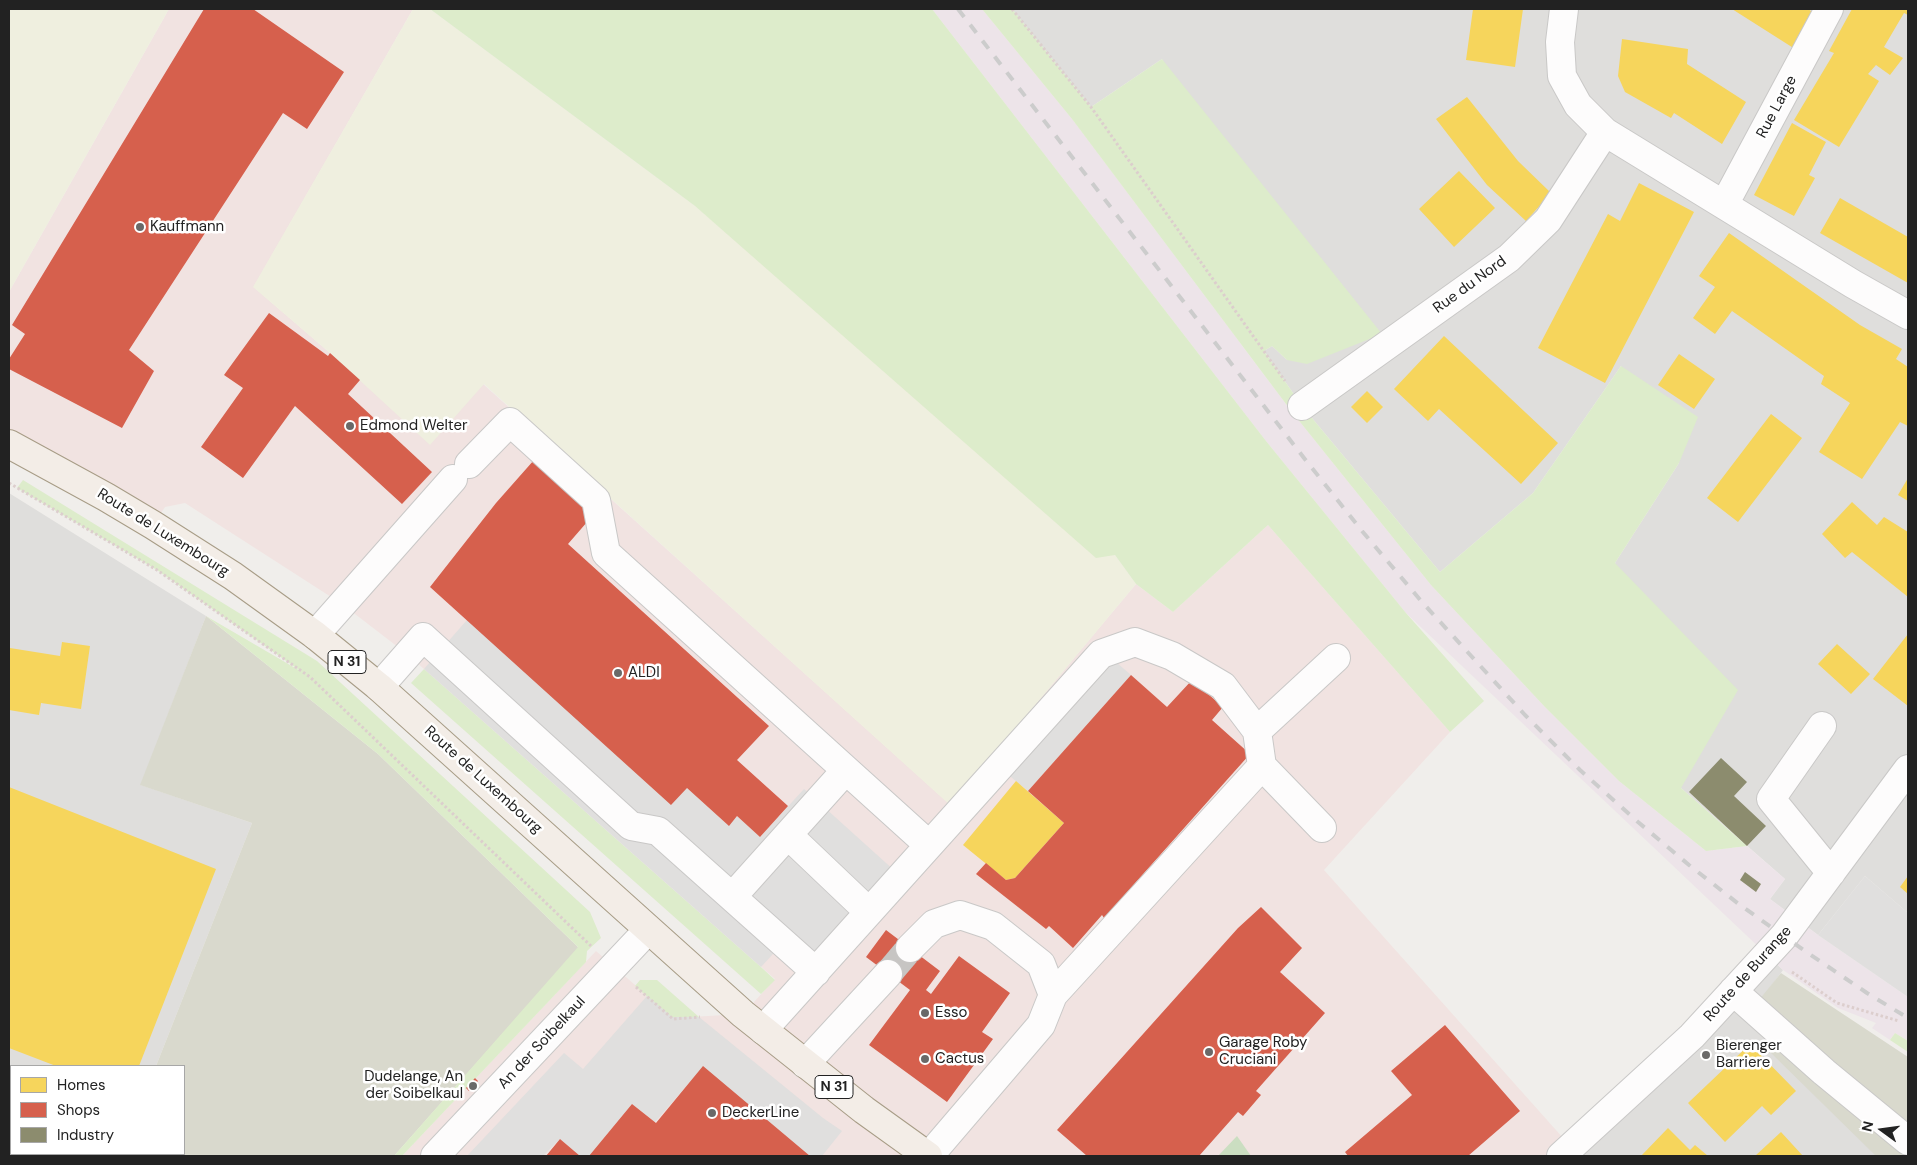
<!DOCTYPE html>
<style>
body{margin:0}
#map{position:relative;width:1917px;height:1165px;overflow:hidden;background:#f0eeeb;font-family:"DM Sans",sans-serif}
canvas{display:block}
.frame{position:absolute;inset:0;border:10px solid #222;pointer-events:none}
.legend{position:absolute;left:10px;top:1065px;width:175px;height:90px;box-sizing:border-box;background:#fff;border:1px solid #a7a7a7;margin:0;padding:6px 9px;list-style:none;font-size:15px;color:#222}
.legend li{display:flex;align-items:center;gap:10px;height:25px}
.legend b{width:25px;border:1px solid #a7a7a7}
.north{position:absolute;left:1857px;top:1105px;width:50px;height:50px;-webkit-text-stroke:4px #fff;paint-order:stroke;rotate:284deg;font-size:14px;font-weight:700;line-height:20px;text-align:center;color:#222}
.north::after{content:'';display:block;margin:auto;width:18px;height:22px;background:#222;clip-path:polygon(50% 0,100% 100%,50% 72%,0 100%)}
</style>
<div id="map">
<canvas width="1917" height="1165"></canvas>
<div class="frame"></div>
<ul class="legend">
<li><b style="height:14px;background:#f6d55c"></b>Homes</li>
<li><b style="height:14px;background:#d6604d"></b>Shops</li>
<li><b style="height:14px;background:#8c8c6e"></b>Industry</li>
</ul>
<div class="north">N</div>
</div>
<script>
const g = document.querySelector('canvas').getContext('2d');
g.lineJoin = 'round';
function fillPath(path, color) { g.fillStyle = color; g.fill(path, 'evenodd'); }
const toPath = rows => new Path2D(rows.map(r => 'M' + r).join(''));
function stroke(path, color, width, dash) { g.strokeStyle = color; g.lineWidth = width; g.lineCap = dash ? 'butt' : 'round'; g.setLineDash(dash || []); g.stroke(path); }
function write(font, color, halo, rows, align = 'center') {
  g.font = font + ' "DM Sans",sans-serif'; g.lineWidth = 5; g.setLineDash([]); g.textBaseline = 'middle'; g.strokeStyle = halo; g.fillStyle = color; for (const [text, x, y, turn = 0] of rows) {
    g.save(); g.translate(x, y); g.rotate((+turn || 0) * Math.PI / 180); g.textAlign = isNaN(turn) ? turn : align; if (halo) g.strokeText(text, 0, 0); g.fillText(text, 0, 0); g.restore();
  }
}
fillPath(toPath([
 [1012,9,1908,9,1908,913,1865,876,1818,935,1770,899,1785,879,1681,788,1615,563,1679,463,1621,366,1533,493,1440,572,1302,406,1264,351,1272,346,1287,360,1162,59,1091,107],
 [9,493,206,616,141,785,252,823,156,1066,11,1066,11,1154,121,1154,120,1156,9,1156],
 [1766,954,1783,970,1764,996,1908,1156,1561,1156]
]), '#dfdedc');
fillPath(toPath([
 [169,9,413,9,254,287,330,353,483,384,951,805,1136,584,1173,612,1268,525,1450,732,1324,870,1572,1148,1561,1156,402,1156,596,951,673,1018,743,1014,775,979,407,654,342,604,185,503,165,507,153,525,9,444,9,292]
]), '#f1e3e1');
fillPath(toPath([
 [932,9,982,9,1072,119,1292,412,1431,585,1544,706,1619,781,1706,851,1747,846,1785,879,1770,899,1818,935,1908,997,1908,1041,1895,1033,1890,1040,1872,1028,1876,1023,1838,1008,1783,970,1406,613,1266,441]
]), '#ede4e9');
fillPath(toPath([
 [206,616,378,754,579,948,394,1156,120,1156,121,1154,184,1154,184,1066,156,1066,252,823,140,785],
 [1781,973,1908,1057,1908,1156,1876,1156,1768,1050,1787,1026,1759,1000]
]), '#d9d9cd');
fillPath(toPath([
 [9,9,169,9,9,292],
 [413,9,430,9,695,206,1115,555,1136,584,951,806,484,384,430,445,330,353,253,287]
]), '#efefdf');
fillPath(toPath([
 [430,9,932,9,1266,441,1406,613,1484,701,1450,732,1268,525,1173,612,1136,584,1115,555,1096,558,695,206],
 [982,9,1012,9,1091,107,1162,59,1382,334,1307,364,1287,360,1272,346,1264,351,1302,406,1440,572,1533,493,1621,366,1698,417,1679,463,1615,563,1738,690,1681,788,1747,846,1706,851,1619,781,1544,706,1431,585,1292,412,1072,119],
 [23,480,317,661,590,912,601,938,587,951,586,962,402,1156,394,1156,578,947,378,754,206,616,302,672,157,570,17,488],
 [424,669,761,967,775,980,761,994,411,683],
 [640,980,657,980,699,1017,673,1019,635,986],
 [1895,1033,1908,1041,1908,1052,1890,1040]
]), '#ddeccb');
fillPath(toPath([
 [1237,1136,1251,1156,1218,1156]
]), '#cbdec1');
fillPath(toPath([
 [467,620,687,788,728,825,737,816,760,837,804,789,896,872,810,967,783,943,761,967,424,669],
 [1109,656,1131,675,1028,791,1005,772],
 [1865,876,1908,913,1908,997,1818,935],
 [647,996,672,1017,699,1017,823,1118,842,1131,822,1156,810,1156,703,1067,655,1122,632,1104,589,1156,580,1156,560,1139,543,1156,467,1156,564,1053,583,1069]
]), '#e0dfde');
fillPath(toPath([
 [1473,9,1523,9,1515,67,1466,60],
 [1732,9,1808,9,1817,15,1795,49],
 [1852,9,1908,9,1908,15,1904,13,1884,47,1903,58,1890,75,1876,65,1868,74,1879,81,1839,147,1794,120,1834,53,1829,51],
 [1622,39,1688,49,1687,64,1746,102,1722,144,1674,113,1671,118,1625,92,1618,76],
 [1467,97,1518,161,1551,193,1526,221,1487,185,1436,119],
 [1792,123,1826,142,1809,175,1815,178,1794,216,1754,195],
 [1459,171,1495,208,1454,247,1419,209],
 [1639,183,1694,212,1605,383,1538,348,1608,214,1620,221],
 [1840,198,1908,237,1908,283,1820,233],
 [1729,233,1860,325,1902,349,1896,359,1908,367,1908,426,1900,422,1862,479,1819,452,1850,403,1821,384,1824,376,1732,311,1715,334,1693,318,1715,287,1699,276],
 [1444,336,1558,443,1521,484,1439,409,1428,421,1394,389],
 [1679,354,1715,379,1694,409,1658,385],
 [1367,391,1383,407,1367,423,1351,407],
 [1771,414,1802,438,1738,522,1707,498],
 [1908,478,1908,501,1898,495],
 [1852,502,1877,525,1884,517,1908,532,1908,597,1852,552,1845,558,1822,534],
 [1908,634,1908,706,1873,679],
 [62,642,90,646,81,709,41,703,39,715,9,710,10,648,60,656],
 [1837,644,1870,674,1851,694,1818,664],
 [1016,781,1064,823,1015,878,1006,880,963,845],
 [9,787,216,869,139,1066,56,1066,9,1048],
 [1908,876,1908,894,1900,887],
 [1750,1044,1796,1091,1771,1115,1762,1106,1725,1142,1688,1103],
 [1668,1128,1690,1150,1695,1145,1708,1156,1641,1156],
 [1781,1132,1803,1156,1755,1156]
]), '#f6d55c');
fillPath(toPath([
 [204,9,253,9,344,72,307,129,283,113,129,350,154,371,122,428,9,369,9,359,25,334,12,325],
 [269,313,328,356,330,353,360,380,348,394,432,472,402,504,295,406,243,478,201,447,243,388,224,375],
 [534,460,594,514,568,544,769,726,737,760,788,806,760,837,737,816,729,826,687,788,671,805,430,587,496,503],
 [1131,675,1167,707,1192,680,1223,707,1212,720,1250,754,1104,918,1102,915,1073,948,1049,926,1046,929,976,874,986,863,1006,880,1015,878,1064,823,1028,791],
 [1261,907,1302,948,1280,972,1325,1013,1256,1091,1261,1095,1243,1116,1238,1112,1199,1156,1087,1156,1057,1130,1238,928],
 [886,930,940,971,926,990,931,994,959,956,1010,993,982,1032,993,1039,947,1102,869,1045,910,990,866,957],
 [1445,1025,1520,1111,1468,1156,1348,1156,1345,1152,1412,1095,1391,1071],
 [703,1066,810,1156,589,1156,632,1104,656,1123],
 [475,1078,478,1081,469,1091,466,1088],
 [560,1139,580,1156,546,1156]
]), '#d6604d');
fillPath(toPath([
 [1721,758,1747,782,1734,796,1766,826,1747,846,1689,792],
 [1745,872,1761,884,1756,892,1740,880]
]), '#8c8c6e');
stroke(toPath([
 [888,974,910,948]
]), '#c7c5c3', 28, [28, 14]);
const minor = toPath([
 [1564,9,1560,42,1562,76,1578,105,1605,132,1853,284,1908,315],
 [1724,205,1829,9],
 [1302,406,1509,258,1548,220,1605,132],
 [469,464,510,422,596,500,606,553,929,845],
 [315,635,453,479],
 [379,687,423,637,631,826,658,831,816,972],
 [1822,726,1771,799,1831,873],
 [1257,731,1336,658],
 [788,835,869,912],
 [732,897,846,770],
 [910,948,934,924,960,915,993,926,1041,964,1053,995,1041,1025,929,1156],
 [1733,991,1824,1072,1908,1141],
 [1053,995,1262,766,1322,828],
 [763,1030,1101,654,1135,642,1172,656,1223,686,1257,731,1262,766],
 [805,1064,888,974],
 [435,1156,648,930],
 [1561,1156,1692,1036,1784,936,1908,769]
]);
const major = toPath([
 [9,444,106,497,153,525,233,576,315,635,379,687,743,1014,864,1110,928,1156]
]);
stroke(minor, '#c9c8c7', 30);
stroke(major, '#a79c86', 30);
stroke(toPath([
 [1012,9,1091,107,1285,381],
 [9,483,157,570,310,677,591,946],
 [1792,972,1837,1003,1899,1021],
 [636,987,673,1019,700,1017]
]), '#dccecd', 3, [2.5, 2.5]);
stroke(minor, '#fdfcfc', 28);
stroke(major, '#f3ede7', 28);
stroke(toPath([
 [958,9,1304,458,1362,531,1422,602,1525,715,1580,770,1638,822,1689,865,1740,905,1805,951,1867,993,1908,1018]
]), '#ccc', 4, [10, 10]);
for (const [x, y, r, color] of [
 [140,227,5,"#6a6968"],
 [350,426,5,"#6a6968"],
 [618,673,5,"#6a6968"],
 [925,1013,5,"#6a6968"],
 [1209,1052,5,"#6a6968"],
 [1706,1055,5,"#6a6968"],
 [925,1059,5,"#6a6968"],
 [473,1086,5,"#6a6968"],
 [712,1113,5,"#6a6968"]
]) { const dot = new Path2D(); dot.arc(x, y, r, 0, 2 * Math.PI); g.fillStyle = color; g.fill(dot); stroke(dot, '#fff', 2); }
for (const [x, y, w] of [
 [347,662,38],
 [834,1087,38]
]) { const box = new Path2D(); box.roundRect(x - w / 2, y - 11.5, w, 23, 4); g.fillStyle = '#fff'; g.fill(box); stroke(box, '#222', 1); }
write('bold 14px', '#222', null, [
 ["N 31",347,662],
 ["N 31",834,1087]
]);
write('15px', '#222', '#fff', [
 ["Rue Large",1777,107,-62],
 ["Rue du Nord",1470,285,-36],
 ["Route de Luxembourg",163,533,32],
 ["Route de Luxembourg",483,780,42],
 ["Route de Burange",1748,974,-48],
 ["An der Soibelkaul",542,1043,-47]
]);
write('15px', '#222', '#fff', [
 ["Kauffmann",150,227],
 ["Edmond Welter",360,426],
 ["ALDI",628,673],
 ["Esso",935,1013],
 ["Garage Roby",1219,1043],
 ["Cruciani",1219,1060],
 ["Bierenger",1716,1046],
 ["Barriere",1716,1063],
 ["Cactus",935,1059],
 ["Dudelange, An",463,1077,"right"],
 ["der Soibelkaul",463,1094,"right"],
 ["DeckerLine",722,1113]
], 'left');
</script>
